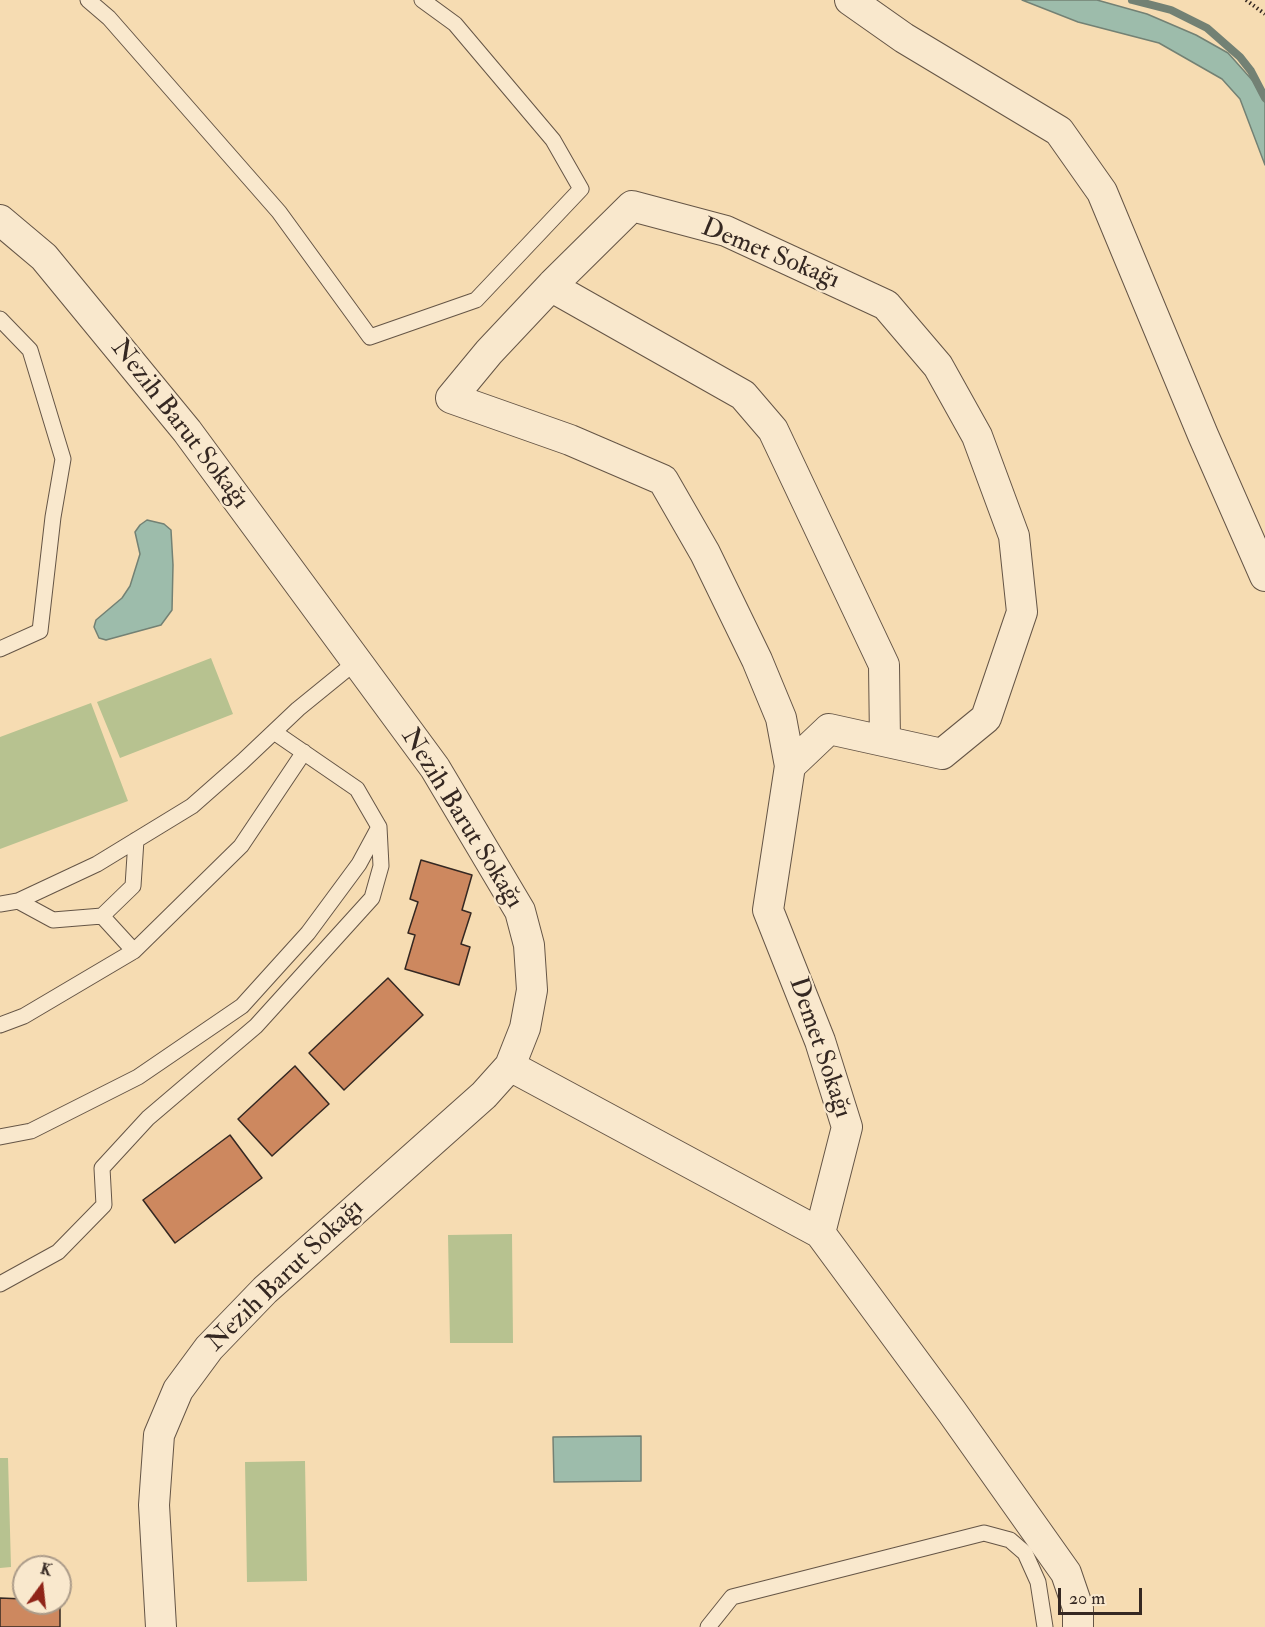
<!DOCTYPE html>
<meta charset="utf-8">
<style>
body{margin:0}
#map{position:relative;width:1265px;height:1627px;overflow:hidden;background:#f6dcb2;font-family:"IM FELL Double Pica",serif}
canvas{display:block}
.north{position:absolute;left:12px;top:1555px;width:60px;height:60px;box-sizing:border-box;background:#f9e8cd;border:2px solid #ab9b89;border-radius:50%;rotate:15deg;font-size:16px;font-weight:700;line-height:24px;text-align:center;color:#352822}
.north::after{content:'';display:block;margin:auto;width:21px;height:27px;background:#8f2418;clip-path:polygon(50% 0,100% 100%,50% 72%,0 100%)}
.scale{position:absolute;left:1058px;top:1588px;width:84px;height:27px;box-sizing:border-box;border:3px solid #352822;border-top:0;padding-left:8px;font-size:18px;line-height:21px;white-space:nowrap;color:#352822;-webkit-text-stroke:4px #f9e8cd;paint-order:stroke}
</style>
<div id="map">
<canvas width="1265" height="1627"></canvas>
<div class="north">K</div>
<div class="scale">20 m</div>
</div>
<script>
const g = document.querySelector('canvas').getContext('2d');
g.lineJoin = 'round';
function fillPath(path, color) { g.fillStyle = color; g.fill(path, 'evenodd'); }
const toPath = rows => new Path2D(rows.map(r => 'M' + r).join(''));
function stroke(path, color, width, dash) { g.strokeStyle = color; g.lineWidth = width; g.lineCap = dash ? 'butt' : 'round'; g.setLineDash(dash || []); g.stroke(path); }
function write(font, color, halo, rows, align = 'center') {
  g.font = font + ' "IM FELL Double Pica",serif'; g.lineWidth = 4.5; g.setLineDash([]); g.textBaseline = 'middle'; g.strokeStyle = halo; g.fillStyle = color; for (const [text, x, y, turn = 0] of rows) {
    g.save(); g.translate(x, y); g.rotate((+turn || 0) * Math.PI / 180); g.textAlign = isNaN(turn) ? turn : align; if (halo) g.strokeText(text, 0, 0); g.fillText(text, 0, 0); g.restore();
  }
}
fillPath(toPath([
 [211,658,233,714,120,758,97,702],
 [91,703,128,801,0,849,0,737],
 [512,1234,513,1343,450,1343,448,1235],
 [0,1458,8,1458,11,1567,0,1568],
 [305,1461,307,1581,247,1582,245,1462]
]), '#b7c290');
const water = toPath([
 [1022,0,1097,0,1147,14,1196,35,1228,53,1253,81,1265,103,1265,165,1240,99,1222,79,1159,43,1078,22,1022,0],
 [147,520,164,524,171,530,173,565,172,610,161,625,106,640,99,638,94,627,96,620,122,598,130,586,140,554,135,532,140,525,147,520],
 [641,1436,641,1481,554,1482,553,1437,641,1436]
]);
fillPath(water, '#9dbcab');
stroke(water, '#738174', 1.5);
stroke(toPath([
 [1132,0,1171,10,1207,28,1240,57,1251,71,1265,98]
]), '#738174', 8);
const building = toPath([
 [421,860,472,875,462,910,471,913,461,944,470,947,459,985,405,969,415,935,408,933,418,902,410,899,421,860],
 [388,978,423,1015,344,1090,309,1053,388,978],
 [295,1066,329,1104,272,1156,238,1119,295,1066],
 [230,1135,262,1178,175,1243,143,1200,230,1135],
 [0,1598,24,1599,24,1603,60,1603,60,1600,60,1627,0,1627,0,1598]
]);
fillPath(building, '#cd885f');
stroke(building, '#352822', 1.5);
const service = toPath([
 [88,0,109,18,279,212,370,337,476,300,581,189,553,140,455,24,422,0],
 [0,319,30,350,63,459,53,517,40,631,0,649],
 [18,901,53,920,102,916,133,886,136,840],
 [0,904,18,901,97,864,192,806,242,762,298,709,357,661],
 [102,916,134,951],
 [0,1025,24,1016,134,951,241,846,304,752],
 [0,1137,31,1131,138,1077,242,1006,308,933,359,864,379,827],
 [0,1284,58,1252,104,1205,102,1168,148,1118,256,1026,372,898,381,866,379,827,357,789,274,732],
 [708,1627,732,1597,984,1533,1010,1540,1025,1553,1038,1582,1045,1627]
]);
const minor = toPath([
 [850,0,904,38,1059,131,1102,192,1203,435,1265,576],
 [0,220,44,257,187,431,435,768,520,911,529,945,532,990,525,1028,510,1066,484,1095,265,1290,209,1348,178,1390,159,1435,154,1505,161,1627],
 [553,284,552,287,743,395,773,430,884,665,885,741],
 [510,1066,820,1233,847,1127,820,1041,768,910,790,766,829,729,942,754,986,718,1022,612,1014,536,977,436,938,366,886,305,726,231,632,206,553,284,489,352,451,398,570,440,663,480,705,553,757,660,781,718,790,766],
 [820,1233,952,1412,1066,1573,1078,1608,1078,1627]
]);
stroke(service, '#655546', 17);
stroke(minor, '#655546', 32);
stroke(toPath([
 [1246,0,1265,14]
]), '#352822', 4, [1.5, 3]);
stroke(service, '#f9e8cd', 15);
stroke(minor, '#f9e8cd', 30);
write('26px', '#352822', '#f9e8cd', [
 ["Demet Sokağı",770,255,22],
 ["Nezih Barut Sokağı",179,425,52],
 ["Nezih Barut Sokağı",461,819,58],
 ["Demet Sokağı",819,1048,71],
 ["Nezih Barut Sokağı",286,1276,-44]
]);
</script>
